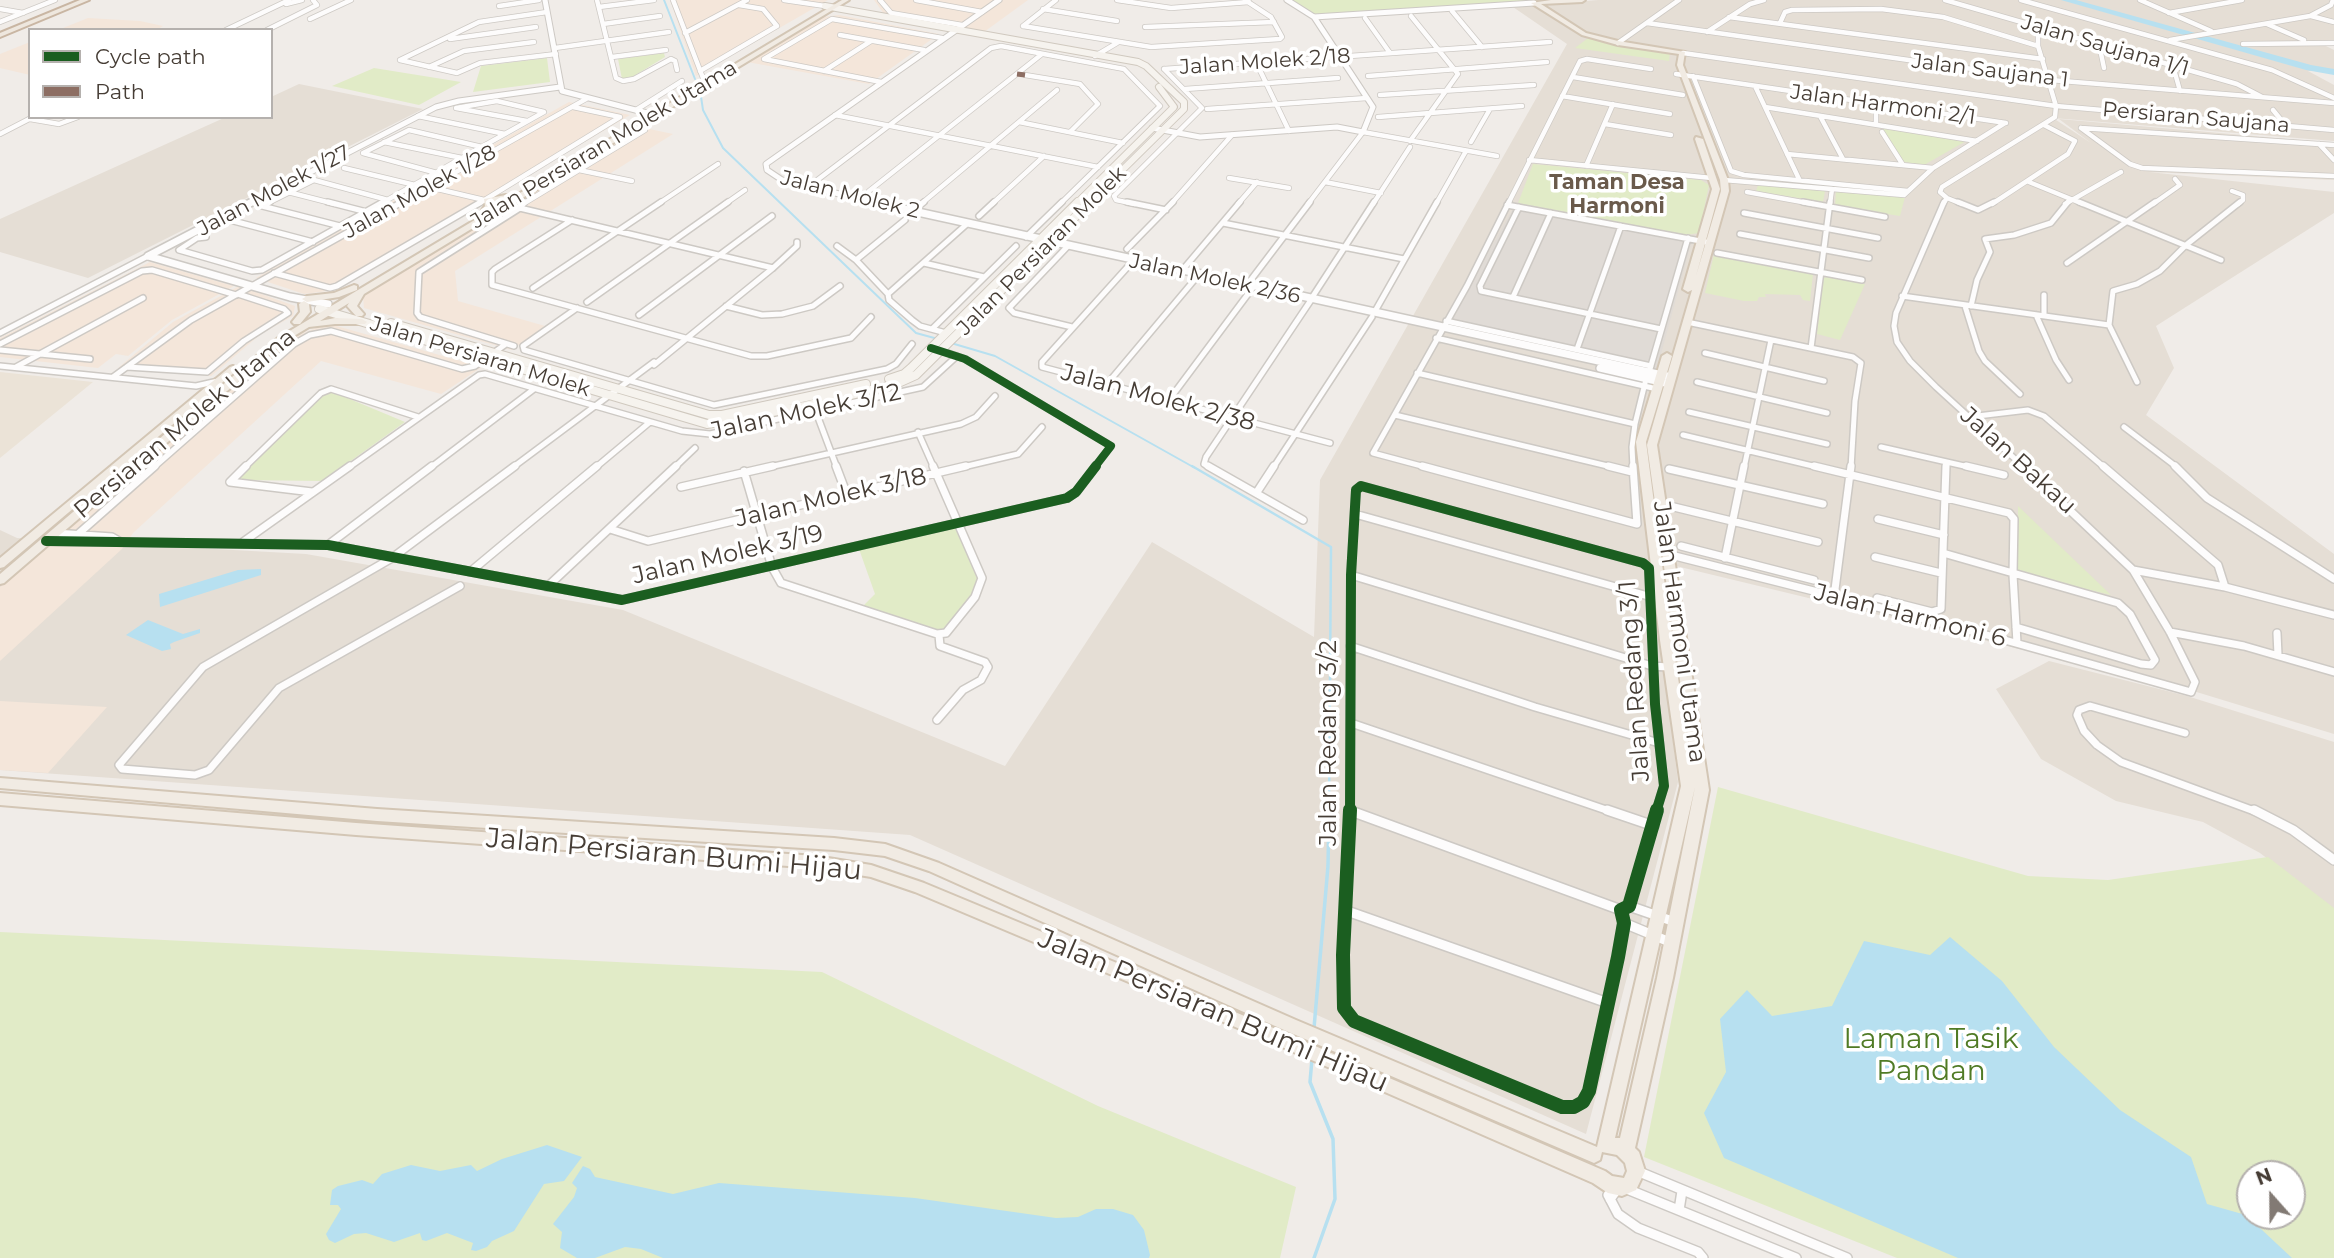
<!DOCTYPE html>
<style>
body{margin:0}
#map{position:relative;width:2334px;height:1258px;overflow:hidden;background:#f0ece8;font-family:Montserrat,sans-serif}
canvas{display:block}
.legend{position:absolute;left:28px;top:28px;width:245px;height:91px;box-sizing:border-box;background:#fff;border:2px solid #b5b1ae;margin:0;padding:9px 12px;list-style:none;font-size:21px;color:#463d35}
.legend li{display:flex;align-items:center;gap:14px;height:35px}
.legend b{width:35px;border:2px solid #b5b1ae}
.north{position:absolute;left:2236px;top:1160px;width:70px;height:70px;box-sizing:border-box;background:#fff;border:2px solid #b5b1ae;border-radius:50%;rotate:339deg;font-size:19px;font-weight:700;line-height:28px;text-align:center;color:#463d35}
.north::after{content:'';display:block;margin:auto;width:24px;height:32px;background:#827a74;clip-path:polygon(50% 0,100% 100%,50% 72%,0 100%)}
</style>
<div id="map">
<canvas width="2334" height="1258"></canvas>
<ul class="legend">
<li><b style="height:9px;background:#1b5e20"></b>Cycle path</li>
<li><b style="height:9px;background:#8d6e63"></b>Path</li>
</ul>
<div class="north">N</div>
</div>
<script>
const g = document.querySelector('canvas').getContext('2d');
g.lineJoin = 'round';
function fillPath(path, color) { g.fillStyle = color; g.fill(path, 'evenodd'); }
const toPath = rows => new Path2D(rows.map(r => 'M' + r).join(''));
function stroke(path, color, width, dash) { g.strokeStyle = color; g.lineWidth = width; g.lineCap = dash ? 'butt' : 'round'; g.setLineDash(dash || []); g.stroke(path); }
function write(font, color, halo, rows, align = 'center') {
  g.font = font + ' Montserrat,sans-serif'; g.lineWidth = 7; g.setLineDash([]); g.textBaseline = 'middle'; g.strokeStyle = halo; g.fillStyle = color; for (const [text, x, y, turn = 0] of rows) {
    g.save(); g.translate(x, y); g.rotate((+turn || 0) * Math.PI / 180); g.textAlign = isNaN(turn) ? turn : align; if (halo) g.strokeText(text, 0, 0); g.fillText(text, 0, 0); g.restore();
  }
}
fillPath(toPath([
 [1598,0,2334,0,2334,45,2324,45,2334,50,2334,71,2308,71,2334,85,2334,141,2053,118,2091,143,2059,119,2334,143,2334,180,2149,172,2334,192,2334,213,2156,326,2174,368,2146,415,2334,554,2334,734,2190,690,1651,560,1678,782,1586,1134,910,835,0,770,0,530,17,538,306,554,623,610,1005,766,1152,542,1314,637,1320,480,1567,44,1513,7],
 [299,84,423,109,88,278,0,252,0,219,226,117,271,117,271,97],
 [2049,661,2187,696,2334,742,2334,910,2260,853,2203,822,2116,801,2041,759,1996,689]
]), '#e5ded5');
fillPath(toPath([
 [670,0,828,0,696,76],
 [874,0,1028,0,984,32,884,14],
 [839,15,939,34,869,84,747,62,823,17],
 [88,18,140,21,163,26,156,30,58,30],
 [30,42,30,75,0,68,0,54],
 [569,102,630,115,335,290,304,294,256,278],
 [640,127,673,134,455,271,458,301,545,326,512,350,364,308,363,295],
 [150,262,234,286,172,320,128,356,116,354,98,368,0,357,0,338],
 [239,286,295,306,293,316,261,334,211,376,118,368,173,322],
 [333,325,482,367,441,394,321,361,133,533,122,549,0,661,0,587,295,336,316,328],
 [0,701,107,707,48,773,0,770]
]), '#f4e6da');
fillPath(toPath([
 [1515,205,1693,237,1656,372,1448,325]
]), '#e0dbd6');
fillPath(toPath([
 [0,372,93,382,0,458]
]), '#ebe3d7');
fillPath(toPath([
 [1290,0,1562,0,1318,16,1309,13],
 [1588,38,1670,52,1669,61,1575,48],
 [664,53,665,57,629,79,622,79,618,59],
 [547,58,550,82,473,92,481,66],
 [374,68,461,82,419,105,332,86],
 [1881,127,1968,140,1924,165,1904,162],
 [1533,164,1701,180,1709,185,1699,233,1685,235,1518,203],
 [1758,185,1825,191,1823,202,1756,191],
 [1836,190,1905,197,1900,216,1835,206],
 [1714,254,1813,274,1810,301,1803,300,1800,295,1765,294,1766,297,1759,297,1757,301,1744,301,1705,293],
 [1827,277,1865,284,1840,340,1817,334,1823,278],
 [333,392,405,422,323,481,241,480,238,477,323,395],
 [2018,506,2111,595,2018,573],
 [957,528,978,572,977,586,948,629,942,631,862,607,875,594,859,549],
 [1718,787,2028,876,2108,880,2268,857,2334,908,2334,1258,1897,1258,1644,1157],
 [2250,1174,2292,1174,2292,1216,2250,1216],
 [0,932,822,972,1098,1106,1296,1187,1280,1258,0,1258]
]), '#e1ebc7');
fillPath(toPath([
 [261,569,261,575,160,607,159,594,238,570],
 [148,620,183,634,200,629,200,633,174,642,170,644,171,649,162,651,126,635],
 [1950,937,2002,981,2054,1047,2120,1110,2191,1157,2207,1204,2246,1215,2292,1258,1958,1258,1724,1158,1704,1113,1726,1072,1720,1019,1747,990,1772,1016,1832,1006,1864,941,1930,955],
 [547,1145,582,1157,564,1181,544,1184,514,1231,492,1241,487,1247,476,1251,471,1250,473,1243,447,1233,426,1241,422,1240,420,1233,394,1242,366,1233,354,1234,335,1243,329,1240,326,1234,341,1209,338,1205,330,1205,332,1190,338,1186,362,1180,373,1184,382,1174,411,1165,440,1171,471,1165,477,1171,502,1159],
 [583,1166,590,1169,595,1177,673,1194,719,1183,915,1198,1056,1218,1078,1217,1096,1209,1113,1209,1133,1215,1144,1230,1150,1255,1149,1258,663,1258,641,1249,625,1247,595,1258,577,1258,560,1248,562,1232,553,1224,574,1197,577,1188,572,1183]
]), '#b7e0f0');
stroke(toPath([
 [664,0,695,79],
 [700,90,703,110,723,148,916,333,938,339],
 [951,343,995,356,1195,468]
]), '#b7e0f0', 2);
stroke(toPath([
 [1192,466,1331,547,1329,812]
]), '#b7e0f0', 2.5);
stroke(toPath([
 [1314,1028,1328,866,1329,810],
 [1312,1059,1310,1082,1333,1139,1335,1199,1314,1258]
]), '#b7e0f0', 3.5);
fillPath(toPath([
 [2061,0,2076,0,2311,65,2334,69,2334,75,2306,70,2061,0]
]), '#b7e0f0');
const minorFar3 = toPath([
 [597,0,616,78,623,81,634,79,671,59,675,61,677,70],
 [673,0,703,78],
 [784,0,825,6],
 [880,0,891,13,962,25],
 [916,0,982,12],
 [1117,0,1171,8,1249,2],
 [1945,0,2237,84,2262,97],
 [2021,0,2272,70,2334,98],
 [2140,0,2211,31],
 [286,4,302,0],
 [499,6,539,0],
 [599,7,654,0],
 [0,9,23,13],
 [1043,9,1117,21],
 [1452,11,1482,47],
 [2169,13,2242,0],
 [2311,16,2334,22],
 [1729,17,2043,59],
 [1365,18,1390,53],
 [310,19,351,0],
 [0,22,55,0],
 [1647,23,2050,80,2334,103],
 [1780,23,1785,12,1792,10,1881,9,1943,17,2038,46],
 [603,24,660,16],
 [2267,24,2304,40],
 [1023,26,1151,47,1280,39,1282,37,1271,17,1245,0],
 [1023,26,1056,0],
 [1145,27,1274,22],
 [226,30,289,0],
 [267,30,317,5,313,0],
 [1707,32,1750,4,1764,0],
 [685,33,747,0],
 [840,35,924,50],
 [450,39,536,27],
 [2170,40,2310,16,2331,5,2333,0],
 [1618,43,1679,0],
 [2099,44,2104,68],
 [2243,44,2334,43],
 [555,48,669,32],
 [1683,53,2056,106,2334,130],
 [1095,56,1117,43],
 [612,57,666,50],
 [400,60,457,73,480,63,556,54],
 [400,60,479,22,547,12],
 [1256,62,1289,131],
 [2173,66,2180,91],
 [429,67,464,51,534,42],
 [1164,69,1550,42],
 [700,71,777,26,763,9,739,5],
 [824,71,871,41],
 [1676,74,2006,123],
 [1025,75,1080,84,1098,104,1070,132],
 [1368,76,1547,62],
 [1693,76,1731,171,1744,175,1908,191],
 [1573,77,1683,95],
 [881,82,764,59,832,19,942,38],
 [1755,86,1799,179],
 [1185,89,1338,78],
 [1380,95,1534,85],
 [1562,96,1670,114],
 [1876,104,1876,124],
 [1765,107,1977,141],
 [456,108,527,121],
 [1207,109,1367,98],
 [636,110,682,81],
 [2273,110,2286,126],
 [835,115,1098,167],
 [418,116,505,134],
 [1820,116,1843,159],
 [1378,117,1522,106],
 [30,119,59,124,78,117],
 [1019,122,1123,143],
 [1605,124,1671,135],
 [2081,128,2130,164,2142,168,2334,176],
 [2081,128,2334,145],
 [1882,132,1903,165],
 [0,134,33,117],
 [1410,141,1458,74,1411,16],
 [384,142,462,158],
 [1471,142,1490,109],
 [2319,144,2334,160],
 [1787,154,1933,168],
 [1529,160,1712,178],
 [1586,166,1613,104],
 [344,168,415,185],
 [579,170,632,181],
 [437,173,363,153,409,130,482,147],
 [1229,178,1289,188],
 [1724,180,1904,195,1933,168,2005,123],
 [816,181,991,48,1001,46,1124,69,1160,106,1060,204],
 [1325,182,1381,193],
 [2029,182,2083,204],
 [429,187,497,203],
 [869,191,1042,54],
 [2232,191,2243,195,2243,200,2238,204],
 [288,192,335,204],
 [1747,192,1813,204],
 [1947,198,1940,192,1942,187,2055,117,2056,106,2038,46,2038,27],
 [1947,198,1962,204],
 [266,204,314,180,388,200],
 [380,204,544,112,497,101,456,108],
 [399,204,586,99],
 [478,204,620,117,573,107],
 [523,204,645,130],
 [658,204,718,164],
 [725,204,745,190],
 [921,204,1057,90],
 [992,204,1044,156],
 [1135,204,1116,200,1114,196,1202,108,1164,69],
 [1171,204,1232,135],
 [1238,204,1257,182],
 [1308,204,1363,132,1497,156],
 [1373,204,1410,147],
 [1436,204,1466,151],
 [1508,204,1580,61,1587,59,1651,69],
 [1830,204,1832,189],
 [1943,204,1947,198],
 [1992,204,2068,154,2075,141,2044,125],
 [2065,204,2121,172],
 [2153,204,2180,185,2175,179]
]);
const minorFar2 = toPath([
 [270,202,262,206,340,226],
 [328,202,367,212],
 [493,202,497,203],
 [1127,202,1166,210],
 [1803,202,1885,217],
 [1944,202,1896,313,1894,326,1897,342,1910,361,1936,387,2025,468],
 [1958,202,1978,210,1994,202],
 [2079,202,2221,260],
 [507,205,773,268],
 [1507,205,1706,242],
 [913,211,924,202],
 [1744,213,1878,238],
 [979,216,994,202],
 [222,218,313,242],
 [572,220,495,269,492,272,492,285,751,356,767,356,851,338,871,317],
 [1223,223,1404,259],
 [1740,234,1869,258],
 [206,237,197,238,179,250,252,271,262,270,383,202],
 [1026,237,1062,202],
 [837,246,856,260,888,294,889,300,912,320,920,326,946,333],
 [1067,247,1009,308,1014,313,1072,327],
 [1127,249,1173,202],
 [1717,253,1862,280],
 [856,260,905,220],
 [1133,261,1042,362,1042,367,1330,443],
 [924,263,984,277],
 [2067,263,2155,202],
 [1185,267,1240,202],
 [274,273,330,288,337,286,481,202],
 [1247,285,1310,202],
 [1480,286,1481,291,1661,329],
 [1480,286,1519,207],
 [533,288,661,202],
 [888,294,968,223],
 [2044,295,2044,316],
 [1313,296,1374,202],
 [1902,296,2109,325],
 [1513,297,1551,213],
 [587,302,728,202],
 [726,306,762,315,782,314,813,306,840,286],
 [1965,306,1979,351,1985,361,2020,394],
 [1971,306,1977,280,1990,252,1985,239,2014,235,2051,223,2068,202],
 [577,308,523,346,524,350,714,405,887,369,896,364,912,344],
 [1374,313,1437,202],
 [639,315,772,216],
 [2036,315,2056,360,2069,380],
 [1446,321,1651,366],
 [1687,322,1853,357,1861,363,1855,401,1851,468],
 [932,329,1016,246],
 [0,333,148,256],
 [1436,338,1657,389],
 [0,344,142,271,152,270,236,295],
 [514,346,420,317,417,313,419,272,520,208,525,202],
 [1811,348,1830,202],
 [1577,349,1621,226],
 [0,350,90,359],
 [939,350,965,359,1111,446,1094,468],
 [1705,353,1824,381],
 [654,365,773,268,797,246,797,242],
 [0,366,196,386,218,381],
 [16,367,143,298],
 [127,367,207,372,244,341,288,313,284,309,238,294],
 [1650,369,1688,238],
 [1417,373,1635,424],
 [113,377,191,320,402,202],
 [1697,382,1827,413],
 [2137,382,2109,325,2113,291,2137,284,2160,271,2186,245,2240,202],
 [1107,384,1196,278],
 [1169,400,1254,286],
 [816,412,837,468],
 [1689,412,1827,444],
 [1395,415,1616,468],
 [1969,417,2028,410,2044,416,2105,468],
 [2124,427,2178,468],
 [918,432,934,468],
 [1683,435,1821,468],
 [1881,447,1973,468],
 [153,468,294,344,310,335,331,331,462,369,475,366,506,344],
 [244,468,321,393,331,389,418,417],
 [348,468,479,375,485,374,682,431,710,434,923,387,957,356],
 [430,468,534,389],
 [512,468,654,362],
 [595,468,650,422],
 [674,468,695,448],
 [765,468,961,424,976,417,995,396],
 [959,468,1018,454,1042,427],
 [1211,468,1204,464,1206,457,1311,300],
 [1273,468,1372,317],
 [1429,468,1373,453,1467,286,1509,202],
 [1633,468,1632,447,1635,424,1646,379],
 [1744,468,1771,340],
 [1946,468,1946,462]
]);
const minorFar1 = toPath([
 [246,466,230,482,312,492],
 [836,466,847,495],
 [1208,466,1303,520],
 [1422,466,1637,524,1633,466],
 [1608,466,1632,472],
 [1814,466,2009,513,2014,519,2013,575,2017,643],
 [1966,466,2004,475],
 [2103,466,2218,565,2225,587],
 [2175,466,2207,498,2334,579],
 [1669,469,1823,504],
 [744,471,772,567,781,583,937,634,946,633,975,597,982,578,933,466],
 [681,487,773,466],
 [1257,492,1274,466],
 [1674,507,1818,542],
 [1355,514,1648,596],
 [1878,519,1944,535],
 [610,529,648,541,966,466],
 [55,533,112,537,119,541],
 [77,535,155,466],
 [46,541,328,545,622,600,1067,498,1076,492,1096,466],
 [243,542,350,466],
 [328,545,432,466],
 [1681,546,1814,580],
 [1943,553,2118,603,2130,614,2155,660,2151,665,2141,664,2016,627],
 [1667,554,1976,632,2191,692,2195,682,2170,632,2133,570,2023,466],
 [1875,557,1941,573],
 [1725,558,1744,466],
 [2133,570,2225,587,2334,615],
 [470,572,597,466],
 [1351,575,1652,666,1684,668],
 [460,586,279,688,209,770,195,775,122,769,119,765,203,667,392,558,515,466],
 [547,587,676,466],
 [1834,597,1851,466],
 [1877,598,1932,612,1941,609,1946,466],
 [2170,632,2244,646,2334,672],
 [2277,633,2278,655],
 [1350,646,1535,707,1659,743],
 [937,720,963,690,981,680,988,667,985,662,940,646,939,635],
 [1351,723,1612,812],
 [2185,733,2090,706,2079,710,2077,715,2084,731,2097,745,2121,762,2257,812],
 [1350,812,1351,575,1356,490,1361,486,1643,563,1649,568,1655,704,1664,786,1656,812]
]);
const minor = toPath([
 [1350,810,1343,955,1344,1008,1354,1021,1562,1107,1574,1107,1583,1102,1589,1091,1618,957,1624,923,1621,910,1629,906,1657,810],
 [1607,810,1654,826],
 [2254,810,2293,830,2334,860],
 [1351,811,1621,910],
 [1629,906,1675,922],
 [1347,911,1608,1003],
 [1624,923,1672,943],
 [1637,1171,1847,1258],
 [1608,1195,1618,1214,1638,1228,1698,1252,1703,1258],
 [1610,1199,1619,1187,1622,1187,1796,1258],
 [1679,1210,1682,1191]
]);
const tertiaryFar1 = toPath([
 [545,0,562,91,647,113],
 [1287,0,1314,17,1534,3],
 [1152,128,1200,137,1337,127,1363,132,1373,107,1314,17],
 [249,204,436,107,459,101,560,87],
 [880,204,782,180,767,170,766,164,999,0]
]);
const tertiary = toPath([
 [872,202,1667,376],
 [148,256,252,202],
 [148,256,290,297,328,304],
 [1600,368,1665,383]
]);
const secondaryFar1 = toPath([
 [825,6,1138,62,1146,66,1184,102,1184,109,1088,204],
 [1076,204,1174,107,1159,87]
]);
const secondary = toPath([
 [319,309,707,424,805,406,896,384,916,375,1090,202],
 [391,323,709,415,722,415,866,384],
 [889,379,904,374,911,368,1078,202]
]);
const primary = toPath([
 [842,0,849,0,364,294,357,306,364,314,362,316,356,316,347,306,349,303,320,321,335,318,362,319,367,322,365,324,335,324,309,327,284,342,4,583,0,584,0,574,278,338,488,212,482,210,485,206,484,199,506,195,510,197,492,202,493,206,490,211,842,0],
 [1551,0,1585,0,1582,2,1541,4,1586,33,1618,41,1685,52,1683,65,1728,180,1729,191,1657,445,1709,790,1673,978,1635,1148,1639,1152,1645,1171,1636,1190,1622,1196,1608,1193,1593,1183,1259,1037,915,892,871,877,816,868,356,835,0,805,0,793,356,823,816,856,871,865,924,883,1271,1027,1605,1171,1612,1176,1624,1178,1627,1171,1625,1163,1617,1155,1602,1152,1600,1160,1594,1163,1284,1030,929,871,885,856,834,850,377,821,0,788,0,778,377,809,834,838,885,844,939,863,1296,1020,1597,1147,1681,786,1660,640,1636,442,1662,356,1667,353,1672,356,1646,442,1672,640,1692,766,1647,445,1692,290,1688,292,1683,289,1712,189,1695,139,1696,137,1703,139,1720,189,1696,276,1721,191,1720,180,1677,65,1679,54,1618,45,1582,35,1531,3,1551,0],
 [1695,787,1657,978,1620,1138,1615,1138,1695,787],
 [354,285,357,286,357,290,339,297,307,302,302,299,307,296,334,293,354,285],
 [304,301,309,304,310,312,300,324,294,324,292,322,300,312,299,304,304,301],
 [233,366,238,369,236,371,4,567,0,568,0,558,230,367,233,366]
]);
const trunk = toPath([
 [80,0,89,0,0,37,0,33,80,0]
]);
stroke(minorFar3, '#cdc9c4', 6);
stroke(minorFar2, '#cdc9c4', 8);
stroke(minorFar1, '#cdc9c4', 10);
stroke(minor, '#cdc9c4', 12);
stroke(tertiaryFar1, '#cdc9c4', 7);
stroke(tertiary, '#cdc9c4', 10);
stroke(secondaryFar1, '#d0c9bf', 8);
stroke(secondary, '#d0c9bf', 10);
stroke(primary, '#d3c6b5', 4);
stroke(trunk, '#c9b6a3', 4);
stroke(minorFar3, '#fdfcfc', 4.5);
stroke(minorFar2, '#fdfcfc', 5);
stroke(minorFar1, '#fdfcfc', 7);
stroke(minor, '#fdfcfc', 9);
stroke(tertiaryFar1, '#fdfcfc', 5);
stroke(tertiary, '#fdfcfc', 7);
stroke(secondaryFar1, '#f6f3ee', 6);
stroke(secondary, '#f6f3ee', 8);
fillPath(primary, '#f1ebe3');
fillPath(trunk, '#eee7de');
stroke(toPath([
 [1017,74,1025,75]
]), '#8d6e63', 5, [10, 5]);
stroke(toPath([
 [931,348,965,359,1111,446,1094,468]
]), '#1b5e20', 8);
stroke(toPath([
 [46,541,328,545,622,600,1067,498,1076,492,1096,466],
 [1350,812,1351,575,1356,490,1361,486,1643,563,1649,568,1655,704,1664,786,1656,812]
]), '#1b5e20', 10);
stroke(toPath([
 [1350,810,1343,955,1344,1008,1354,1021,1562,1107,1574,1107,1583,1102,1589,1091,1618,957,1624,923,1621,910,1629,906,1657,810]
]), '#1b5e20', 14);
write('21px', '#463d35', '#fff', [
 ["Jalan Saujana 1/1",2105,46,16],
 ["Jalan Molek 2/18",1265,62,-4],
 ["Jalan Saujana 1",1990,71,7],
 ["Jalan Harmoni 2/1",1883,105,8],
 ["Persiaran Saujana",2196,118,5],
 ["Jalan Persiaran Molek Utama",604,145,-31],
 ["Jalan Molek 1/27",274,191,-28],
 ["Jalan Molek 1/28",420,192,-29],
 ["Jalan Molek 2",850,195,14],
 ["Jalan Persiaran Molek",1042,251,-45],
 ["Jalan Molek 2/36",1215,279,12],
 ["Jalan Persiaran Molek",480,357,17]
]);
write('bold 21px', '#6a5a4b', '#fff', [
 ["Taman Desa",1617,183],
 ["Harmoni",1617,207]
]);
write('24px', '#463d35', '#fff', [
 ["Jalan Molek 2/38",1158,398,15],
 ["Jalan Molek 3/12",806,412,-12],
 ["Persiaran Molek Utama",185,424,-40],
 ["Jalan Bakau",2018,461,42],
 ["Jalan Molek 3/18",831,498,-13],
 ["Jalan Molek 3/19",728,555,-13],
 ["Jalan Harmoni 6",1910,616,14],
 ["Jalan Harmoni Utama",1679,632,82],
 ["Jalan Redang 3/1",1635,681,-94],
 ["Jalan Redang 3/2",1329,743,-90]
]);
write('28px', '#463d35', '#fff', [
 ["Jalan Persiaran Bumi Hijau",674,855,5],
 ["Jalan Persiaran Bumi Hijau",1213,1011,23]
]);
write('28px', '#507b25', '#fff', [
 ["Laman Tasik",1931,1040],
 ["Pandan",1931,1072]
]);
</script>
